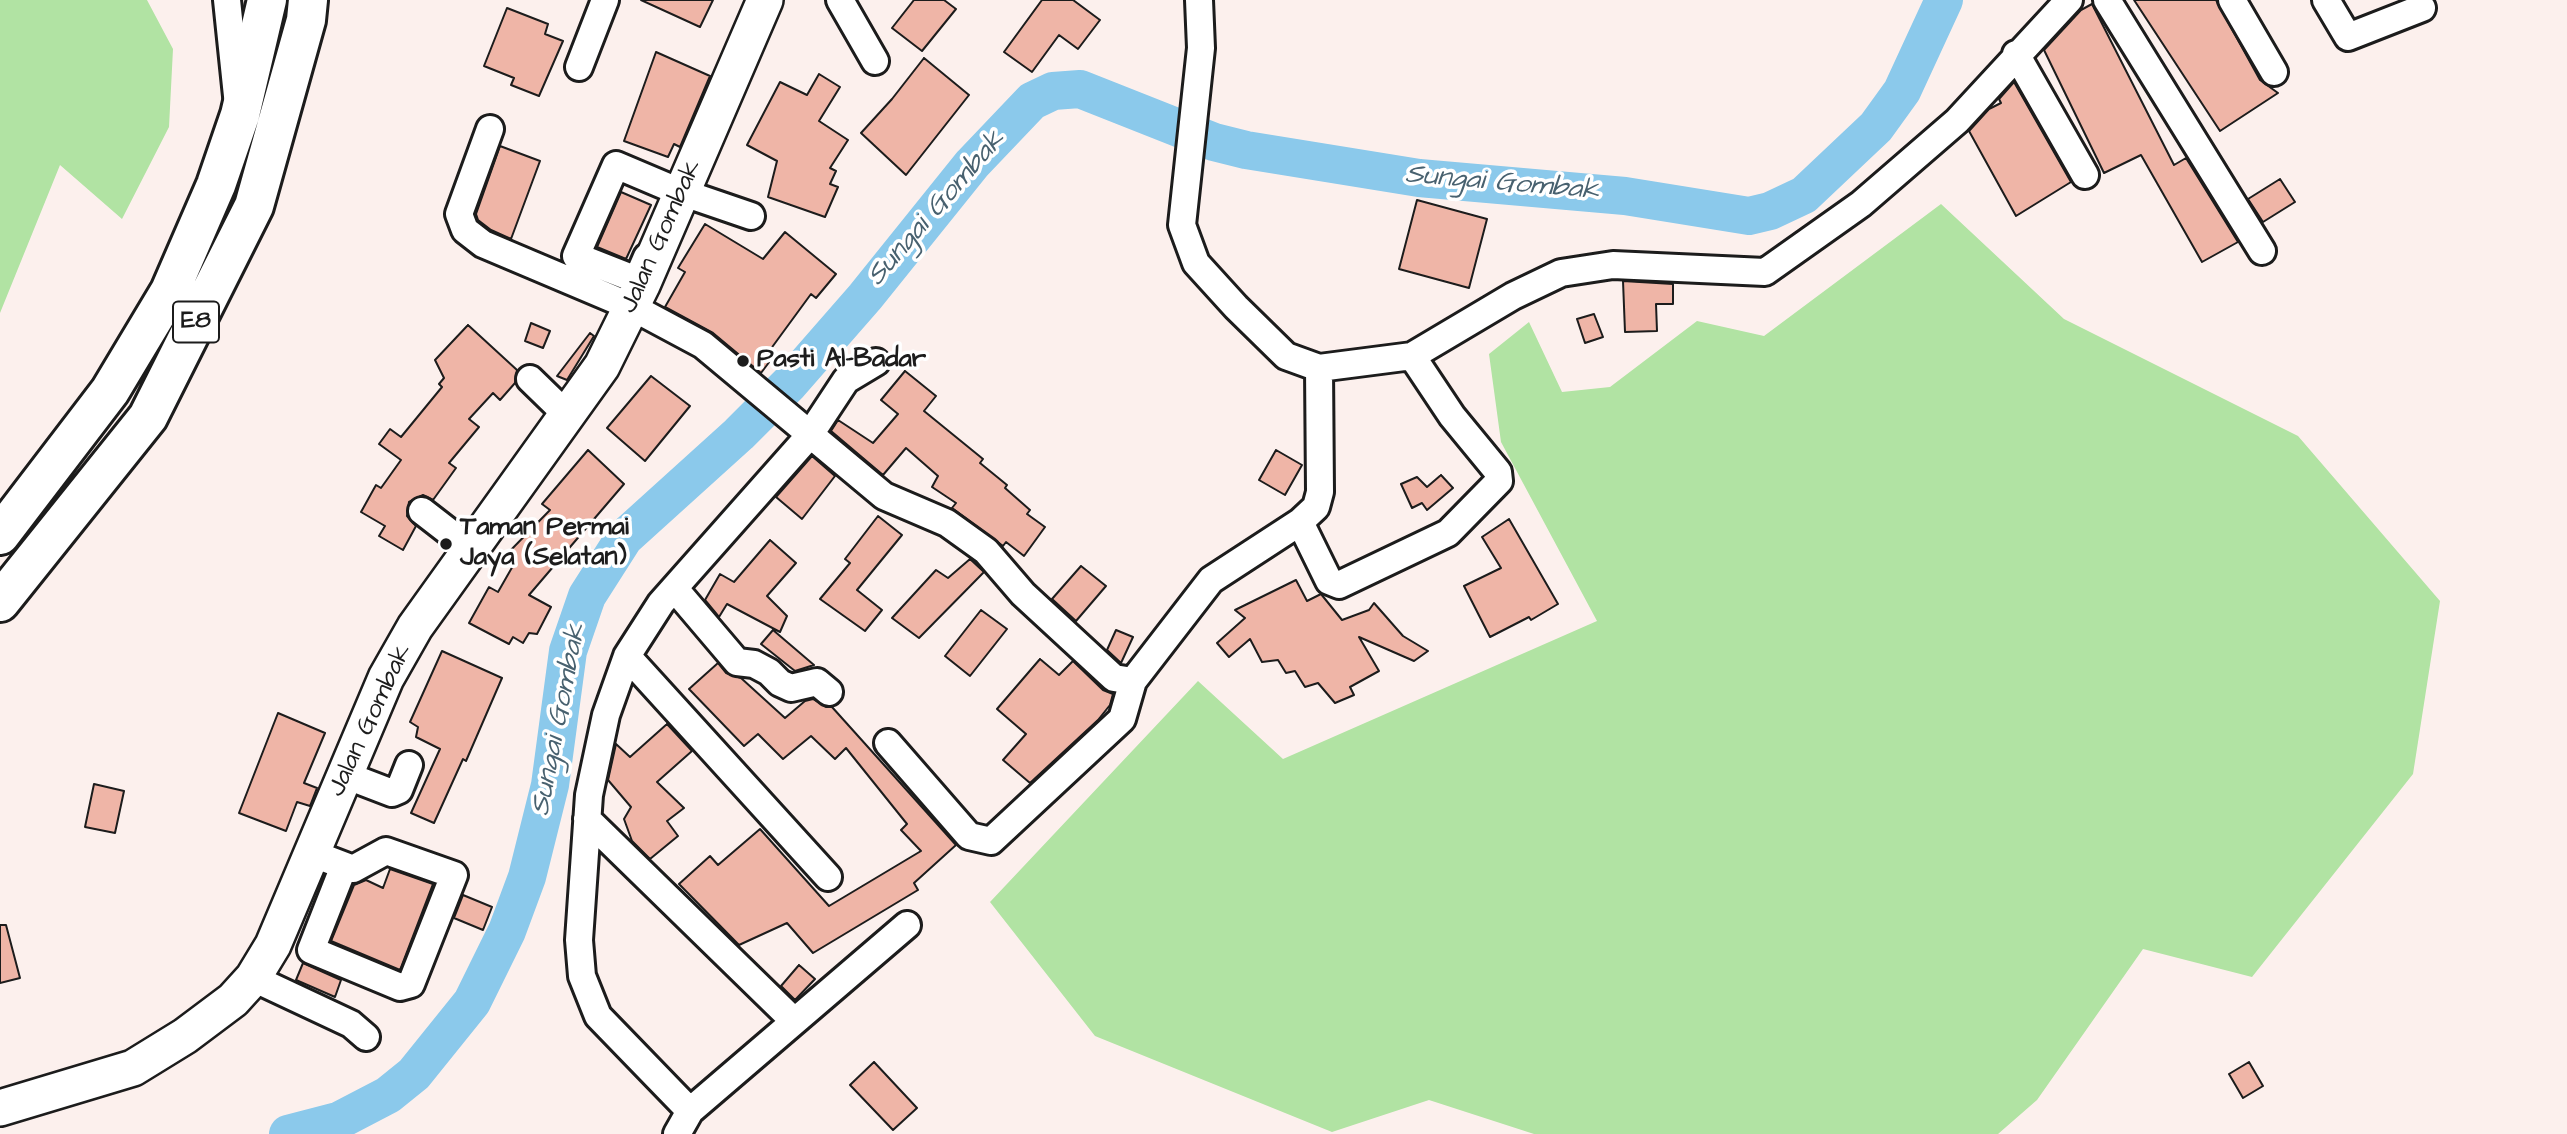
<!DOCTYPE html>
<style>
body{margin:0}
canvas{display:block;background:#fcf0ed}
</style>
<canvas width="2567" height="1134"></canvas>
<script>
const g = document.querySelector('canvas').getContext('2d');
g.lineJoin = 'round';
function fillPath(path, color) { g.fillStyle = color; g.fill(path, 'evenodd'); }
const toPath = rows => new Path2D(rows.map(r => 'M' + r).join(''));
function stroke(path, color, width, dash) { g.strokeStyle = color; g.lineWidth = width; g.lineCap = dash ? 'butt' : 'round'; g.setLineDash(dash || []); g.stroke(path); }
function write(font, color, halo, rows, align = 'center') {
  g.font = font + ' "Architects Daughter",sans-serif'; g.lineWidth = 7; g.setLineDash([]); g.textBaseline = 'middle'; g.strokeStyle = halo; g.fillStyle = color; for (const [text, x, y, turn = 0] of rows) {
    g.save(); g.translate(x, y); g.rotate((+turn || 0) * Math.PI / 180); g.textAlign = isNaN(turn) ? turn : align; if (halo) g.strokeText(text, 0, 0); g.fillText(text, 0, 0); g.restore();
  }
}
fillPath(toPath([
 [0,0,147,0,173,49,169,127,122,219,60,165,0,313],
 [1941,204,2064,319,2298,436,2440,601,2413,774,2252,977,2143,949,2037,1100,1998,1134,1534,1134,1429,1100,1332,1132,1095,1036,990,902,1198,681,1283,759,1597,621,1501,442,1489,354,1529,322,1562,392,1610,387,1697,321,1764,336]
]), '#b1e3a3');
stroke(toPath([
 [288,1134,338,1121,388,1095,414,1074,472,1002,507,931,527,877,550,785,568,651,587,596,624,538,739,434,789,384,865,297,972,164,1032,101,1053,91,1080,89,1214,142,1246,150,1419,178,1625,196,1749,216,1770,211,1804,195,1876,127,1902,91,1944,0]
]), '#8bc9eb', 38);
const building = toPath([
 [641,0,713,0,700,27,641,0],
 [914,0,944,0,956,9,922,51,892,28,914,0],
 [1042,0,1073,0,1100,20,1078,49,1059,35,1032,72,1004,52,1042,0],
 [2134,0,2216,0,2260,80,2278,93,2220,131,2134,0],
 [2092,4,2174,165,2186,158,2238,242,2202,262,2141,155,2104,173,2044,50,2081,10,2092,4],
 [507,8,548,24,545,34,563,41,539,96,511,85,514,78,484,66,507,8],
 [656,52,710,76,680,147,674,144,668,157,624,141,656,52],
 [924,58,969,95,906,175,861,133,892,99,924,58],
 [819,74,840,87,819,121,848,140,830,168,836,171,830,184,838,187,825,217,768,197,777,161,747,145,780,82,807,95,819,74],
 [2014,82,2071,182,2016,216,1969,131,1989,109,2001,103,1999,99,2014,82],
 [500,146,540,161,511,239,491,230,478,220,476,214,500,146],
 [2280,179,2295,202,2263,222,2248,199,2280,179],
 [621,192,651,205,626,259,597,247,621,192],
 [1417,200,1487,219,1469,288,1399,269,1417,200],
 [705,224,763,259,785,232,836,274,816,298,811,294,770,350,776,353,761,373,713,333,665,307,685,272,678,268,705,224],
 [1623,281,1673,284,1673,304,1656,304,1657,331,1625,332,1623,281],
 [1594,314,1603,337,1585,343,1577,319,1594,314],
 [531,323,550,331,543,348,525,341,531,323],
 [468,325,517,370,515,383,500,400,493,393,469,419,479,427,449,463,456,468,433,500,423,495,409,502,407,516,416,526,403,550,379,536,385,526,361,512,376,485,381,488,401,460,379,444,390,429,401,437,442,387,439,384,444,378,435,360,468,325],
 [590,333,594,336,567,380,557,376,590,333],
 [905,371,936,396,924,411,983,459,980,463,1007,485,1005,488,1030,510,1027,514,1045,527,1024,556,1006,542,1003,546,952,508,956,503,932,487,938,476,906,448,883,475,831,431,838,420,873,443,898,414,881,400,905,371],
 [651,376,690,406,645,461,607,428,651,376],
 [588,450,624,484,529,595,551,607,537,634,529,633,523,643,513,637,509,644,469,623,489,587,498,592,514,564,505,556,550,510,542,504,588,450],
 [1276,450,1302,465,1285,495,1259,480,1276,450],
 [812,456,835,476,802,519,776,497,812,456],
 [1441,475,1453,488,1427,510,1422,503,1412,508,1401,484,1417,477,1427,487,1441,475],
 [878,516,902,535,857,590,882,610,865,631,820,599,850,563,845,559,878,516],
 [1509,519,1558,604,1531,620,1529,617,1490,637,1464,586,1501,568,1482,537,1509,519],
 [770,540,796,563,767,596,787,616,780,632,727,604,719,617,705,600,720,574,734,582,770,540],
 [970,559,984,572,919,638,892,618,936,570,948,578,970,559],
 [1081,566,1106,586,1076,621,1052,599,1081,566],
 [1296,580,1307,601,1321,594,1342,620,1369,610,1374,603,1403,636,1428,651,1414,661,1359,637,1379,671,1350,687,1354,695,1335,703,1318,683,1305,687,1295,671,1286,673,1278,660,1262,662,1250,639,1229,657,1217,643,1245,618,1235,610,1296,580],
 [981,610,1007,629,970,676,945,656,981,610],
 [773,630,814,665,795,671,761,644,773,630],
 [1116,630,1133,637,1121,663,1107,650,1116,630],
 [442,651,502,678,466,761,463,759,434,823,411,813,440,749,416,737,418,727,410,722,442,651],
 [1040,659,1059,675,1073,661,1103,690,1113,694,1110,705,1098,720,1030,783,1003,760,1026,734,997,709,1040,659],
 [718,663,726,673,741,678,785,718,805,701,813,699,826,707,832,707,956,845,914,883,918,890,813,953,787,923,739,945,679,884,710,856,718,865,760,829,829,906,921,851,901,830,907,824,846,748,835,759,811,736,783,759,758,734,744,746,689,689,718,663],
 [278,713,325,733,304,783,317,788,310,806,297,802,286,831,239,813,278,713],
 [667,724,692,751,657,782,684,808,667,821,678,836,650,859,632,841,624,819,631,807,608,780,616,744,630,757,667,724],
 [94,784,124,791,115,833,85,827,94,784],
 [390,869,433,884,400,970,331,941,354,885,366,880,383,888,390,869],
 [463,895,492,907,483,930,454,918,463,895],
 [0,925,6,925,20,978,0,983,0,925],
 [303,963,341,980,335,997,296,980,303,963],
 [799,965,815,979,795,1000,781,986,799,965],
 [874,1062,917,1108,893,1130,850,1085,874,1062],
 [2249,1062,2263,1086,2243,1098,2229,1074,2249,1062]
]);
fillPath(building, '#efb5a7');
stroke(building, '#1c1c1c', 2);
const minor = toPath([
 [227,0,237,96],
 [840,0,875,61],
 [1199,0,1201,48,1182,225,1196,263,1236,307,1286,356,1319,368,1412,356,1513,296,1561,273,1613,265,1765,272,1861,204,1957,121,2069,0],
 [2107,0,2262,251],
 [2232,0,2274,72],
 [2326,0,2348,37,2422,8],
 [2016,54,2085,175],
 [579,67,605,0],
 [490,129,459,214,465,230,483,244,632,307,703,345,884,496,947,523,986,551,1023,594,1114,678,1133,681,1211,580,1300,522,1316,507,1320,492,1319,368],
 [647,257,637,280,576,256,616,165,675,190,751,216],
 [530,379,567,415],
 [422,511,471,549],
 [1300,522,1329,581,1339,585,1448,533,1499,481,1498,472,1452,416,1412,356],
 [675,589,737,662,754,664,769,672,780,683,791,688,817,682,829,692],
 [627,656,828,877],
 [888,743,969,836,991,841,1122,719,1133,681],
 [345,775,392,793,399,790,409,765],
 [587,819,794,1021],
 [311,853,353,869,386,851,454,875,411,984,400,987,311,950,344,866],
 [253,978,351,1024,366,1037],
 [690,1111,907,925],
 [677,1134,690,1111,598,1016,582,976,579,940,589,795,606,715,627,656,661,603,809,436,846,380,876,362]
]);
const major = toPath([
 [0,1108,133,1068,185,1036,233,1000,253,978,273,945,386,678,415,627,602,366,642,285,765,0]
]);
const highway = toPath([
 [0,535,110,391,170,291,216,185,240,115,267,0],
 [0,602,148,417,254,206,306,20,308,0]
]);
stroke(minor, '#1c1c1c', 32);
stroke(major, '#1c1c1c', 40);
stroke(highway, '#1c1c1c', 44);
stroke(minor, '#fff', 26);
stroke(major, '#fff', 35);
stroke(highway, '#fff', 38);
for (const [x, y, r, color] of [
 [743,361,7,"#1c1c1c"],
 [446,544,7,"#1c1c1c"]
]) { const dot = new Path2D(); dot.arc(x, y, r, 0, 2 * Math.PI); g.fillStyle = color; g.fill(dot); stroke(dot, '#fff', 2.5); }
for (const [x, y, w] of [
 [196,322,46]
]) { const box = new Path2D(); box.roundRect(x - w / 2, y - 20.5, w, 41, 5); g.fillStyle = '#fff'; g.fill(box); stroke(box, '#1c1c1c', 2); }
write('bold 24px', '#1c1c1c', null, [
 ["E8",196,322]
]);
write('26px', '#1c1c1c', '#fff', [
 ["Jalan Gombak",662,237,-66],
 ["Jalan Gombak",371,721,-65]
]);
write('bold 26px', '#1c1c1c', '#fff', [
 ["Pasti Al-Badar",757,361],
 ["Taman Permai",460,529],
 ["Jaya (Selatan)",460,559]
], 'left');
write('italic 28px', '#48616f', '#fff', [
 ["Sungai Gombak",1502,184,5],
 ["Sungai Gombak",937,209,-49],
 ["Sungai Gombak",560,720,-79]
]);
</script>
